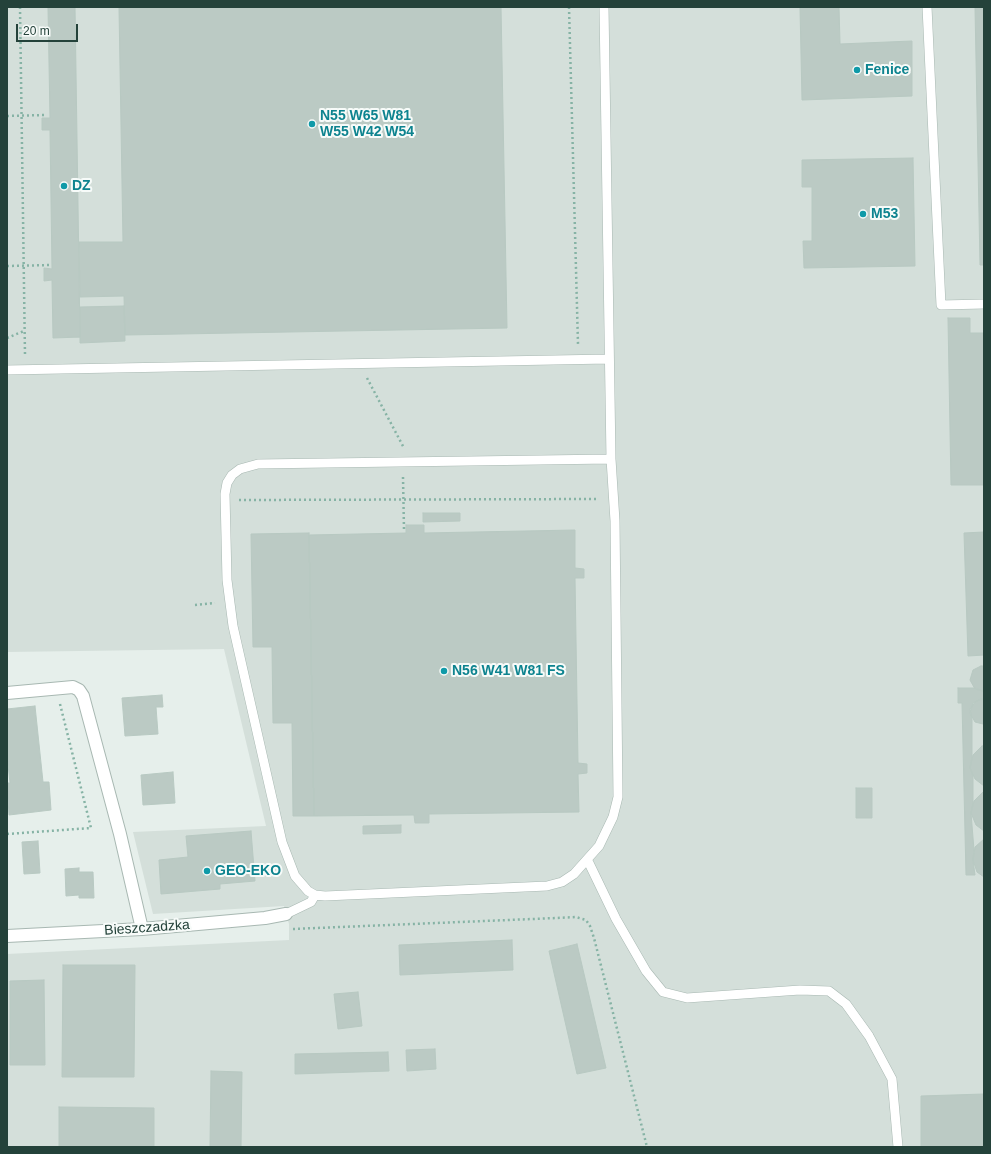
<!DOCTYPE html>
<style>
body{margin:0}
#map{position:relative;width:991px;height:1154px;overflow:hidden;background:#e6efeb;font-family:Arial,sans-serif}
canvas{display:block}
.frame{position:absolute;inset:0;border:8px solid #24423a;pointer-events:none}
.scale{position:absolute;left:16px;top:24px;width:62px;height:18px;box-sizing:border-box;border:2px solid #24423a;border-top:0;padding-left:5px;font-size:12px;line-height:14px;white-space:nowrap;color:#24423a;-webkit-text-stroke:3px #f7fbf9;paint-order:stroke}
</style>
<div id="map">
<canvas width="991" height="1154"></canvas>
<div class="frame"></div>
<div class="scale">20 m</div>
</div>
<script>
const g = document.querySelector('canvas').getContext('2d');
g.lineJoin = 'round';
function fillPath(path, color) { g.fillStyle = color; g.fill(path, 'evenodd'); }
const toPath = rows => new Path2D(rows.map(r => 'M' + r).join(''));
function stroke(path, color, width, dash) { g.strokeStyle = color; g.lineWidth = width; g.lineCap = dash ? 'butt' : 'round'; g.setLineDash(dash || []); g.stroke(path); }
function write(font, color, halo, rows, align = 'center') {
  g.font = font + ' Arial,sans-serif'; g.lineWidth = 4; g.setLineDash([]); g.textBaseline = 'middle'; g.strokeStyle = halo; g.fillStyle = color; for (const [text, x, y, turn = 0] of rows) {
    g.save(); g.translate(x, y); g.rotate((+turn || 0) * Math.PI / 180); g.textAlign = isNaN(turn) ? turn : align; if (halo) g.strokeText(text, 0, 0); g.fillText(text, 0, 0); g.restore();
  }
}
fillPath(toPath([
 [7,7,984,7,984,1147,7,1147,7,954,289,940,289,924,284,906,153,914,133,832,266,826,224,649,7,652]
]), '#d4dfda');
const building = toPath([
 [48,7,75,7,80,337,53,338,52,280,44,281,44,268,52,269,50,130,42,130,42,118,50,118,48,7],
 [119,7,501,7,507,328,125,335,124,296,80,297,79,242,123,242,119,7],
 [800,7,839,7,840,44,912,41,912,96,802,100,800,7],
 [975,7,984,7,984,265,980,265,975,7],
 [913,158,915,266,804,268,803,241,812,241,812,187,802,187,802,160,913,158],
 [124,306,125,341,80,343,80,307,124,306],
 [948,318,970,318,970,333,984,333,984,485,951,485,948,318],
 [423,513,460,513,460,521,423,522,423,513],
 [406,525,424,525,424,533,575,530,575,568,584,569,584,578,575,578,578,763,587,764,587,773,578,774,579,812,429,814,429,823,415,823,414,815,314,816,309,535,406,533,406,525],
 [984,532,984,655,968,656,964,533,984,532],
 [309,533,314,816,293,816,292,723,273,723,272,647,253,647,251,534,309,533],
 [981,666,984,666,983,691,975,689,970,680,973,670,981,666],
 [958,688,974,688,984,691,984,699,976,701,970,709,972,719,972,757,970,768,973,776,973,803,971,813,974,850,973,860,975,875,966,875,962,703,958,703,958,688],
 [162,695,163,707,156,707,158,734,125,736,122,698,162,695],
 [981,699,984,699,983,724,975,722,970,713,973,703,981,699],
 [35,706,43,782,49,782,51,810,9,815,7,783,10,783,7,756,7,709,35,706],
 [982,746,984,746,984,786,975,779,970,768,973,755,982,746],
 [173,772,175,803,143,805,141,775,173,772],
 [856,788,872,788,872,818,856,818,856,788],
 [984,791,984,831,976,825,971,813,974,801,984,791],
 [401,825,401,833,363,834,363,826,401,825],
 [251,831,255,881,220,884,220,889,161,894,159,860,188,857,186,836,251,831],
 [984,839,984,877,977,872,973,860,975,847,984,839],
 [38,841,40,873,24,874,22,842,38,841],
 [79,868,79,872,93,872,94,898,79,898,79,895,66,896,65,869,79,868],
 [512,940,513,970,400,975,399,945,512,940],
 [577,944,606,1068,577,1074,549,951,577,944],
 [63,965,135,965,134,1077,62,1077,63,965],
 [44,980,45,1065,10,1065,10,981,44,980],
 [358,992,362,1026,338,1029,334,994,358,992],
 [435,1049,436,1069,407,1071,406,1050,435,1049],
 [388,1052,389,1071,295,1074,295,1054,388,1052],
 [211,1071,242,1072,241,1147,210,1147,211,1071],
 [984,1094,984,1147,921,1147,921,1096,984,1094],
 [59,1107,154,1108,154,1147,59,1147,59,1107]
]);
fillPath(building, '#bbcac4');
stroke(building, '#b8c9c2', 1);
const service = toPath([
 [604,7,611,459,258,464,240,469,232,475,227,483,225,494,227,580,233,626,282,842,295,876,308,891,315,895,325,896,547,886,562,882,574,874,599,846,613,817,618,797,615,521,611,459],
 [927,7,941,305,984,304],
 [7,370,609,359],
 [588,861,616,919,646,971,663,992,687,998,800,990,829,991,846,1004,869,1036,892,1079,898,1147],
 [286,914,311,902,315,895]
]);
const minor = toPath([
 [7,693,73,687,79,690,83,696,120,834,142,929],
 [7,936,142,929,265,918,286,914]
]);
stroke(service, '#a8b8b2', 10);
stroke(minor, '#a8b8b2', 14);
stroke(toPath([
 [20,7,25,355],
 [569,7,578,344],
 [7,116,44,115],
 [7,266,52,265],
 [7,338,24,331],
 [367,378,404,448],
 [403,477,404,530],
 [239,500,598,499],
 [195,605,215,603],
 [7,834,91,828,60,704],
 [293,929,556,918,576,917,586,920,590,926,594,938,647,1147]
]), '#86b3a5', 2.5, [2, 3]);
stroke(service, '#fff', 9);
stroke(minor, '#fff', 12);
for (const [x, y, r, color] of [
 [857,70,4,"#0f9aa8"],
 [312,124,4,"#0f9aa8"],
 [64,186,4,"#0f9aa8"],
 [863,214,4,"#0f9aa8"],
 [444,671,4,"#0f9aa8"],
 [207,871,4,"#0f9aa8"]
]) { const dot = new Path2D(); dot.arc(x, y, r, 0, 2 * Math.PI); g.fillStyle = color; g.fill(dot); stroke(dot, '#f7fbf9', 1.5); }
write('bold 14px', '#0d838f', '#f7fbf9', [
 ["Fenice",865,70],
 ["N55 W65 W81",320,116],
 ["W55 W42 W54",320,132],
 ["DZ",72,186],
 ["M53",871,214],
 ["N56 W41 W81 FS",452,671],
 ["GEO-EKO",215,871]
], 'left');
write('14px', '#24423a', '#f7fbf9', [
 ["Bieszczadzka",147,928,-4]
]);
</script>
